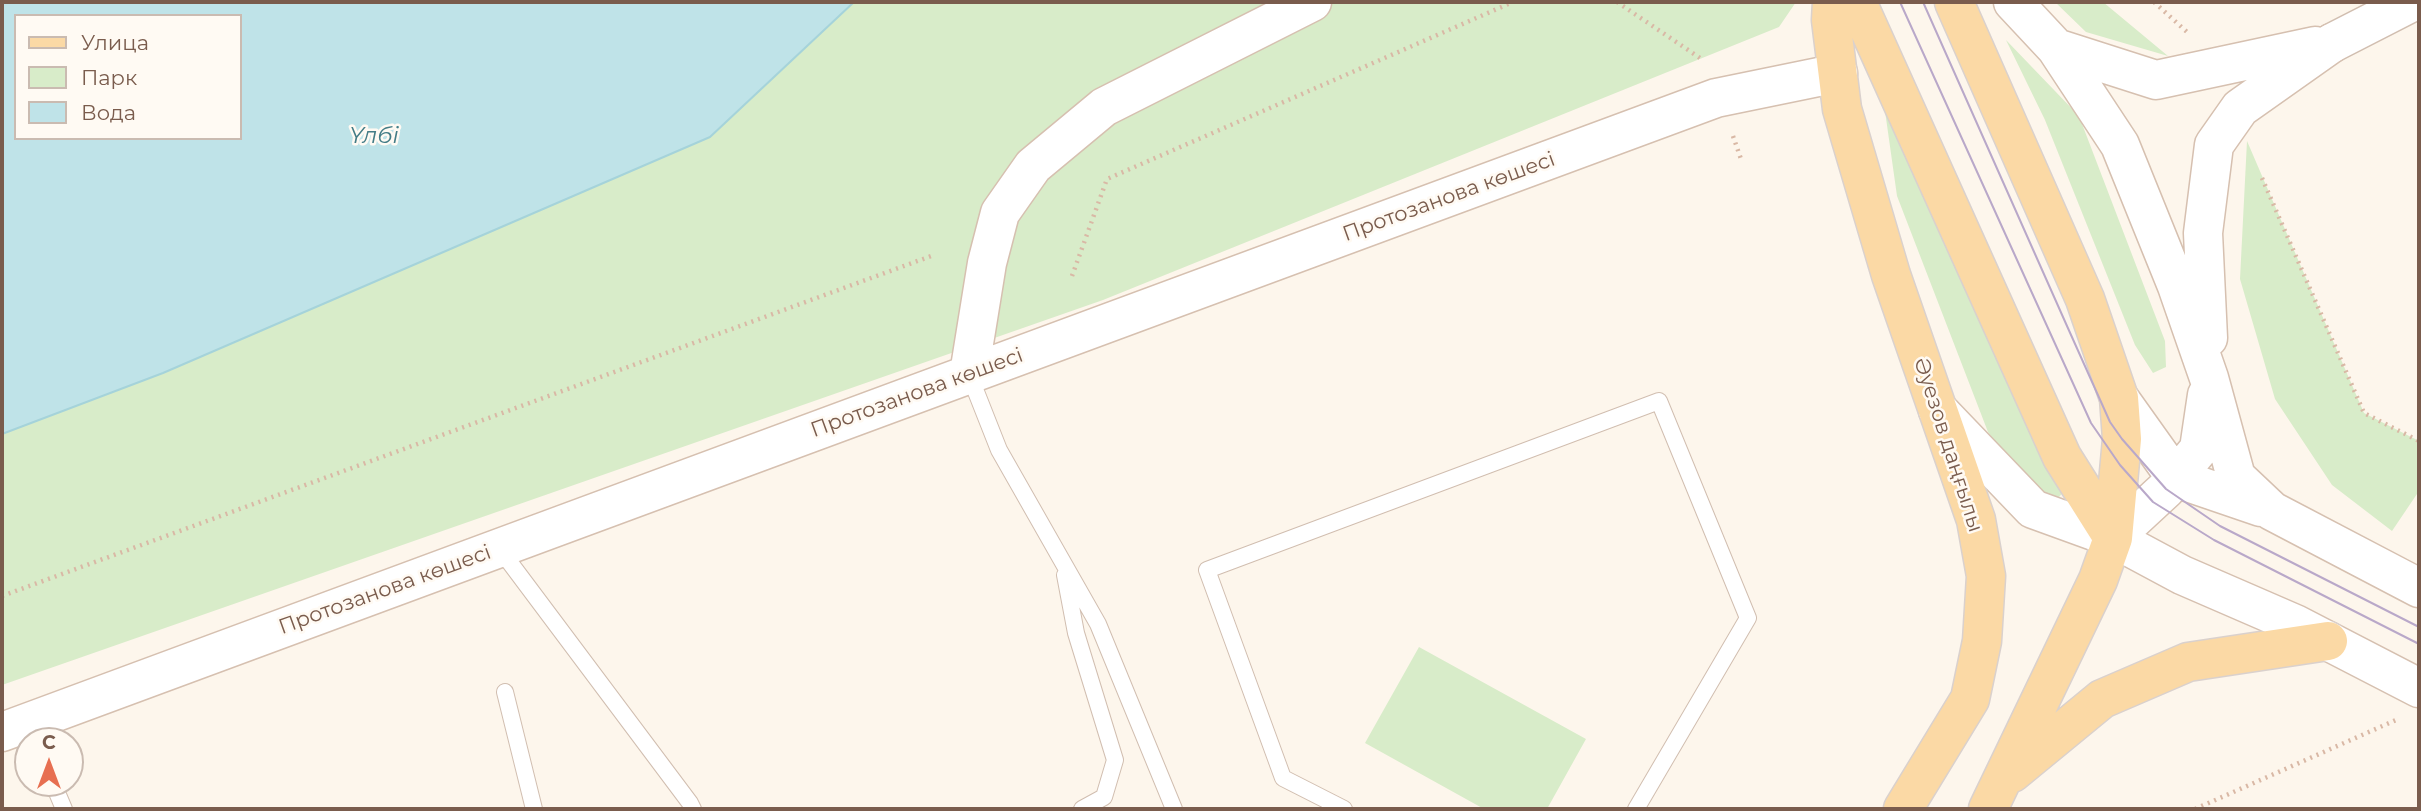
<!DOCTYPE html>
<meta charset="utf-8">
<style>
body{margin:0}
#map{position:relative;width:2421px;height:811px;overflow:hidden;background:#fdf6ec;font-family:Montserrat,sans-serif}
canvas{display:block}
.frame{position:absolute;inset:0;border:4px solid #7a5c4d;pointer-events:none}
.legend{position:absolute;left:14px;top:14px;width:228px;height:126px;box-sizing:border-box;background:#fffaf3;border:2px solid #cabbb1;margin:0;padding:9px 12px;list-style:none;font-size:21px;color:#7a5c4d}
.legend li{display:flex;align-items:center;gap:14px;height:35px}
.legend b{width:35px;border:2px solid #cabbb1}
.north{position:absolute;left:14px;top:727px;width:70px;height:70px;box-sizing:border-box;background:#fffaf3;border:2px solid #cabbb1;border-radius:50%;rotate:0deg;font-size:19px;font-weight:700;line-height:28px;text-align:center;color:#7a5c4d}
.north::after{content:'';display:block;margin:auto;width:24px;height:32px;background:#e76f51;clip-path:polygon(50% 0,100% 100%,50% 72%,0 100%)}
</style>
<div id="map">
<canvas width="2421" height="811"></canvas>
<div class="frame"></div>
<ul class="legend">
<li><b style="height:9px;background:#fbd9a5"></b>Улица</li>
<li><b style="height:19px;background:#d8ecc9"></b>Парк</li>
<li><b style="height:19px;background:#bfe3e8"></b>Вода</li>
</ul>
<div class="north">С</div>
</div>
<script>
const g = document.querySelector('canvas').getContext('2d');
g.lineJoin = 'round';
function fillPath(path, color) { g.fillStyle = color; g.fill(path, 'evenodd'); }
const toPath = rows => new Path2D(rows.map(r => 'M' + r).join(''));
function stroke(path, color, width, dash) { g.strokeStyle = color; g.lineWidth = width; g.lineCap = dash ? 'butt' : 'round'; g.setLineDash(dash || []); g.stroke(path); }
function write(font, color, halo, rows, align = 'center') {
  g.font = font + ' Montserrat,sans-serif'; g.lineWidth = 5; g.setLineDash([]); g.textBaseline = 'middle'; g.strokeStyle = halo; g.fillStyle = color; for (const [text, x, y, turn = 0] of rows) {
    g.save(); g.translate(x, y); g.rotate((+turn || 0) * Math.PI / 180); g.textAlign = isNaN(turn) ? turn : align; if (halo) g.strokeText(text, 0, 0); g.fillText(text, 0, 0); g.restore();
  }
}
fillPath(toPath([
 [854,2,1796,2,1779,27,1103,300,2,685,2,434,163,373,710,137],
 [2055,2,2103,2,2168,56,2086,32],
 [2006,40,2079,116,2165,341,2166,367,2153,373,2135,345,2045,120],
 [1885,111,2071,483,2059,497,2033,489,2016,472,1988,432,1897,196],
 [2247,141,2364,413,2419,441,2419,491,2392,531,2332,485,2275,399,2240,279],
 [1419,647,1586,739,1547,809,1484,809,1365,743]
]), '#d8ecc9');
const water = toPath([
 [2,2,854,2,710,137,163,373,2,434,2,2],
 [16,16,240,16,240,138,16,138,16,16]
]);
fillPath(water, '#bfe3e8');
stroke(water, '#a5d3da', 2);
const service = toPath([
 [969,374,999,450,1098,624,1174,809],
 [499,548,690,803,693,809],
 [1065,575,1076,633,1115,760,1104,797,1082,809],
 [505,692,534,809],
 [53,783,64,809],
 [1344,809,1283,778,1207,570,1659,401,1748,618,1636,809]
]);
const tertiary = toPath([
 [2332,43,2412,2]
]);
const secondary = toPath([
 [2013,2,2056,48,2120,145,2177,286,2209,378,2236,477,2272,511,2419,588],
 [2056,48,2156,80,2315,46],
 [2208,338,2203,233,2214,145,2240,108,2332,43],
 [969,374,987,263,1000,213,1033,166,1104,107,1312,2],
 [2119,398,2176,478,2261,507],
 [1938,410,2033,509,2113,538,2182,575,2295,624,2419,688],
 [2113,538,2166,489,2199,449,2207,395],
 [2,732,1716,98,1838,73]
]);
const primary = toPath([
 [1832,2,1831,20,1842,109,1891,275,1976,520,1986,576,1982,641,1970,699,1903,809],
 [1857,2,2062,457,2113,538],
 [1954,2,2085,299,2119,398,2122,439,2113,538,2098,580,1988,809],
 [2012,773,2102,699,2188,662,2328,641]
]);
stroke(service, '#d1beb0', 18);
stroke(tertiary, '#d1beb0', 41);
stroke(secondary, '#d6c0b0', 41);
stroke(primary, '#dad1cd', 41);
stroke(toPath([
 [1617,2,1700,58],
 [2154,2,2187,32],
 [1733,136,1742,162],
 [2262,178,2364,413,2419,441],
 [1072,276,1107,179,1513,2],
 [2,596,934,255],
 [2195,809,2396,720]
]), '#d9b8a5', 4.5, [2, 5]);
stroke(service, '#fff', 16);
stroke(tertiary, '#fff', 38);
stroke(secondary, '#fff', 38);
stroke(primary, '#fbd9a5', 38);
stroke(toPath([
 [1900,2,2091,423,2120,465,2153,502,2214,540,2419,644],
 [1923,2,2067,326,2110,422,2122,439,2166,489,2220,526,2419,627]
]), '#b9a8c9', 2);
write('21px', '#7a5c4d', '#fffaf3', [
 ["Протозанова көшесі",1449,197,-20],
 ["Протозанова көшесі",917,393,-20],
 ["Әуезов даңғылы",1948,445,72],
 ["Протозанова көшесі",385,590,-20]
]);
write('italic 23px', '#437c86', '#fffaf3', [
 ["Үлбі",374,136]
]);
</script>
